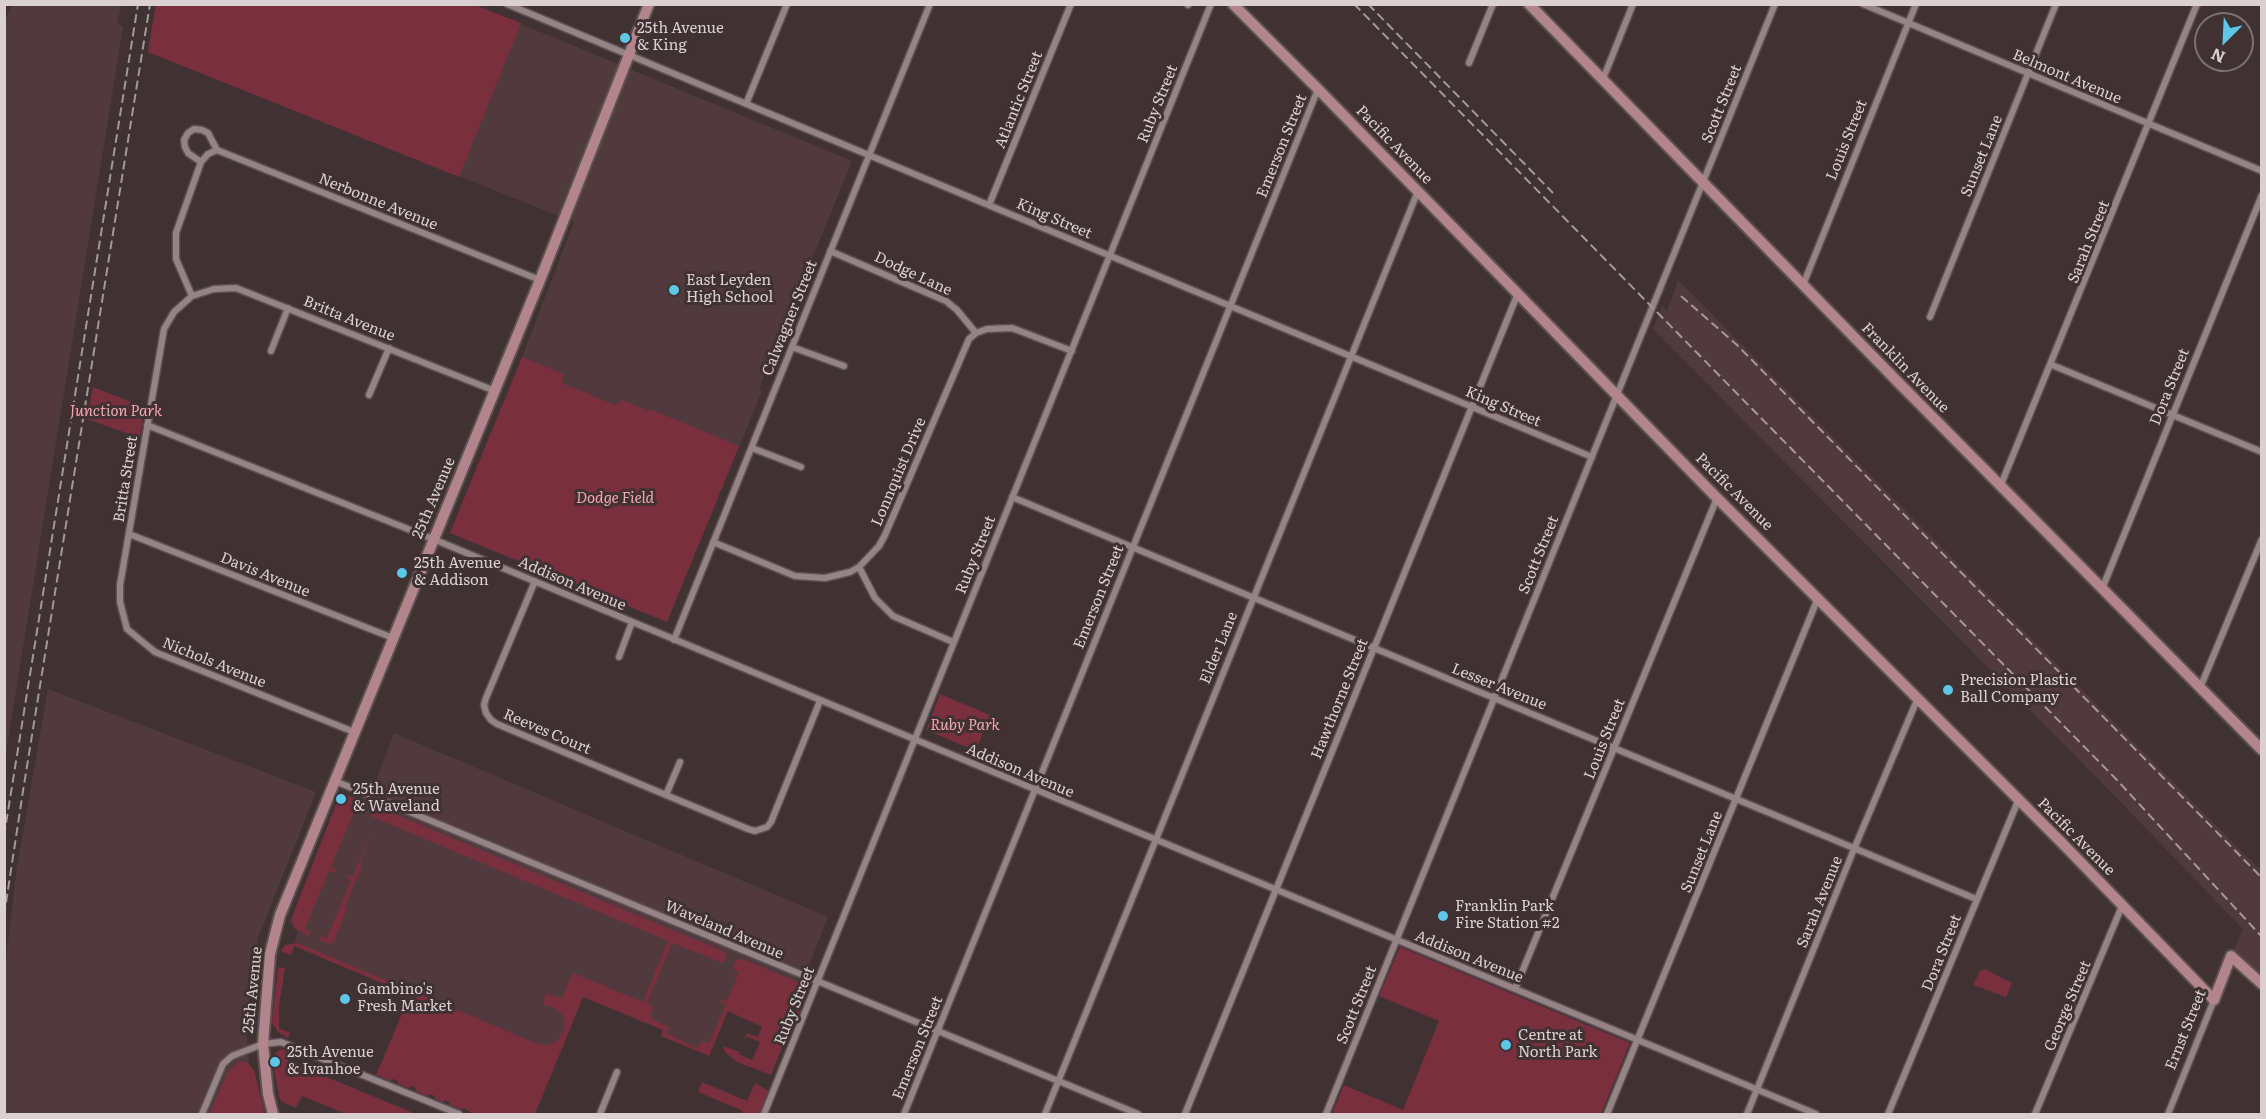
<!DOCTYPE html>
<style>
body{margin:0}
#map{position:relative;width:2266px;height:1119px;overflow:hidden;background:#403133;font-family:Literata,serif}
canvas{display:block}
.frame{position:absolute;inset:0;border:6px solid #dad0d1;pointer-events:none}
.north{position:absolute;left:2194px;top:12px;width:60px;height:60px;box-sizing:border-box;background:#403133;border:2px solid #7e7172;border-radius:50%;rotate:204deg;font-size:16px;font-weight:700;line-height:24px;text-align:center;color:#dad0d1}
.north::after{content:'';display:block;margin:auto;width:21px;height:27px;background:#5cc7e7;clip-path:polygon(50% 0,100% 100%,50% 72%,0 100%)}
</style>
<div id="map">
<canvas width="2266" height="1119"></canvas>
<div class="frame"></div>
<div class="north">N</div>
</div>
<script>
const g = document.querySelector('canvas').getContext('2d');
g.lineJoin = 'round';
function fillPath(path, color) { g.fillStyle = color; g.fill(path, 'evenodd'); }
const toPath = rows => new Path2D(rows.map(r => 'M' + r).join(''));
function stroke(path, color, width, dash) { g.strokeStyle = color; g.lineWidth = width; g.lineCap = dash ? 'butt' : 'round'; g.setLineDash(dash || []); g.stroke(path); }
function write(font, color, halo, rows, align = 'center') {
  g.font = font + ' Literata,serif'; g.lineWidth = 6; g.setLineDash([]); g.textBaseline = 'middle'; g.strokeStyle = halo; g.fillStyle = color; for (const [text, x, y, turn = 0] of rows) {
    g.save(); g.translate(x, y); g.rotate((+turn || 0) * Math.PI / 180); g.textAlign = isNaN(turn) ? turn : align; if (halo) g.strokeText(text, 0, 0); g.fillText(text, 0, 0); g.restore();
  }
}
fillPath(toPath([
 [12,5,121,5,117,23,123,27,5,759,4,23],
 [156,5,475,5,852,161,759,389,762,391,667,622,450,533,522,357,574,222,148,52],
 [1678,280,2261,871,2261,977,2234,949,2243,929,2107,788,1653,329,1662,306,1667,312],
 [48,689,316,792,258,938,246,1029,251,1080,258,1114,5,1114,5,968,17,867],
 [394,733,828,917,782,1035,727,1011,709,1056,661,1036,663,1030,583,997,558,1058,410,995,294,942,350,798,358,782,373,788]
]), '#503a3d');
fillPath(toPath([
 [156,5,475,5,521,23,459,177,148,52],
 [522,357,564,374,562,383,615,405,622,400,649,411,650,409,739,446,667,622,450,533],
 [93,387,144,407,140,438,87,419],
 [940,694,990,715,976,751,926,730],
 [345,795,359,800,363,804,363,809,360,814,354,812,331,867,337,871,335,873,329,871,305,929,311,932,309,936,295,929,291,922,292,917,336,804,340,798],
 [375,809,383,809,723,951,727,956,723,963,672,943,647,1003,653,1007,650,1018,669,1027,667,1034,698,1048,702,1041,709,1043,726,1005,719,1000,727,1001,739,972,733,969,736,960,743,959,807,986,808,994,787,1044,784,1043,771,1075,737,1062,725,1052,723,1046,740,1052,739,1054,752,1060,760,1042,748,1037,744,1039,747,1033,758,1037,762,1027,728,1011,709,1056,661,1036,663,1030,583,997,535,1114,473,1114,464,1108,462,1110,449,1105,450,1102,445,1100,443,1102,435,1099,435,1096,429,1094,427,1096,416,1091,415,1087,412,1086,409,1088,398,1084,398,1081,393,1079,391,1081,376,1075,410,995,294,946,291,955,287,954,281,951,285,945,298,943,538,1044,547,1045,558,1040,565,1028,565,1022,561,1013,553,1007,543,1005,546,994,562,998,573,973,643,1002,668,941,370,816],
 [375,822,360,863,362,865,345,907,347,909,334,941,328,944,320,940,320,936,327,938,351,880,345,875,353,876],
 [1400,947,1630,1043,1601,1114,1332,1114,1344,1085,1403,1110,1439,1021,1379,996],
 [278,967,285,968,279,1006,279,1028,290,1033,288,1038,278,1032,272,1023],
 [1985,969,2012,983,2006,997,1973,985,1980,971],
 [280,1049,289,1050,288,1061,416,1114,346,1114,302,1096,296,1108,285,1103,280,1100,274,1071,274,1055],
 [239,1061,248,1063,254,1070,265,1114,210,1114,227,1074],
 [702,1082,747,1101,755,1083,769,1091,759,1114,742,1114,743,1111,698,1092]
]), '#7a2f3e');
const street = toPath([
 [507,4,1592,457],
 [1188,4,1188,5],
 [1863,4,2262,171],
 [1469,63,1493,4],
 [1603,79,1633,4],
 [746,104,787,4],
 [201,162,188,153,185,147,184,140,188,133,194,129,202,130,208,133,217,150],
 [989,205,1071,4],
 [830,251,946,301,957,310,976,333],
 [1803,285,1916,4],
 [192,296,176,259,176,233,201,162,208,154,217,150,540,280],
 [1930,317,2056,4],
 [792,347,844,366],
 [271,351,288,308],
 [2052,365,2262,452],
 [369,395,389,348],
 [147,425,433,539,1816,1114],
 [752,448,801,467],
 [2000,487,2197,4],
 [1012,497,1976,899],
 [129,534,393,638],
 [713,542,795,576,825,578,850,572,859,567,879,546,885,535,969,339,976,333,987,329,1012,328,1072,351],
 [859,567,875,598,893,616,953,642],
 [535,581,486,698,484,705,486,713,491,720,497,724,666,795,748,829,755,831,767,827,771,822,820,701],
 [2102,589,2262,195],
 [674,640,930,4],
 [619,657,632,622],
 [2200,688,2262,539],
 [354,732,155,652,127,629,120,602,120,585,164,329,174,312,192,296,214,289,236,288,495,391],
 [335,781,1138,1114],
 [666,795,680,762],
 [1515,989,1717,498],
 [202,1114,223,1064,232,1056,263,1044,281,1042,459,1114],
 [600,1114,617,1072],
 [764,1114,1211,4],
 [904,1114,1318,89],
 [1045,1114,1418,191],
 [1185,1114,1518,293],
 [1326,1114,1775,4],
 [1607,1114,1818,598],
 [1747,1114,1854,849,1917,700],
 [1888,1114,2018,801],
 [2035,1114,2122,906],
 [2168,1114,2214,1000]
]);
const secondary = toPath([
 [1233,4,1318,89,1717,498,2062,843,2214,1000,2231,956,2262,984],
 [1529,4,1895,379,2262,750],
 [273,1114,268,1094,263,1044,270,954,280,915,540,280,649,4]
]);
stroke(street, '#5c5052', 9);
stroke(secondary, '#5c5052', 14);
stroke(street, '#958385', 6);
stroke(secondary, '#b2848b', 10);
stroke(toPath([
 [1354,4,2117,780,2262,937],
 [1368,4,1553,193],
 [1681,296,1737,345,2262,878],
 [4,836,138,4],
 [4,916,23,791,150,4]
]), '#a4989a', 2, [9, 4.5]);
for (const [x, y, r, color] of [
 [625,38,6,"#5cc7e7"],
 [674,290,6,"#5cc7e7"],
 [402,573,6,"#5cc7e7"],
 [1948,690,6,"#5cc7e7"],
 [341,799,6,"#5cc7e7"],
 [1443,916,6,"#5cc7e7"],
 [345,999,6,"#5cc7e7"],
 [1506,1045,6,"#5cc7e7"],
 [275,1062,6,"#5cc7e7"]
]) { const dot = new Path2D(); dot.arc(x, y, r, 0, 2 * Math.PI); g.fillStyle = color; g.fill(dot); stroke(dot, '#403133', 2); }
write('15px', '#dad0d1', '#403133', [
 ["25th Avenue",637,29],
 ["& King",637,46],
 ["East Leyden",686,281],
 ["High School",686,298],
 ["25th Avenue",414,564],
 ["& Addison",414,581],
 ["Precision Plastic",1960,681],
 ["Ball Company",1960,698],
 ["25th Avenue",353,790],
 ["& Waveland",353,807],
 ["Franklin Park",1455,907],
 ["Fire Station #2",1455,924],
 ["Gambino's",357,990],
 ["Fresh Market",357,1007],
 ["Centre at",1518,1036],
 ["North Park",1518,1053],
 ["25th Avenue",287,1053],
 ["& Ivanhoe",287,1070]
], 'left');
write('15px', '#dad0d1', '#403133', [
 ["Belmont Avenue",2067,77,23],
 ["Atlantic Street",1019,100,-68],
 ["Ruby Street",1158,104,-68],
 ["Scott Street",1722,104,-68],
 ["Louis Street",1847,140,-68],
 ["Pacific Avenue",1394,145,46],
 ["Emerson Street",1282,146,-68],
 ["Sunset Lane",1982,156,-68],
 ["Nerbonne Avenue",378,202,22],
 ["King Street",1054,219,23],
 ["Sarah Street",2089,242,-68],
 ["Dodge Lane",913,274,25],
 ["Calwagner Street",790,318,-68],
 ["Britta Avenue",349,319,22],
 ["Franklin Avenue",1905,368,46],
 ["Dora Street",2170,387,-68],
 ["King Street",1503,407,23],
 ["Lonnquist Drive",899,472,-67],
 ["Britta Street",126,479,-81],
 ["Pacific Avenue",1734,492,45],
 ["25th Avenue",434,498,-67],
 ["Ruby Street",976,555,-68],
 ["Scott Street",1539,555,-68],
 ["Davis Avenue",265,575,22],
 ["Addison Avenue",572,584,23],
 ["Emerson Street",1099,597,-68],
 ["Elder Lane",1219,648,-68],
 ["Nichols Avenue",214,663,22],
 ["Lesser Avenue",1499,687,22],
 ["Hawthorne Street",1340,699,-68],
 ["Reeves Court",547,732,23],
 ["Louis Street",1605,739,-68],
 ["Addison Avenue",1020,771,23],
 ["Pacific Avenue",2076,837,45],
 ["Sunset Lane",1702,852,-68],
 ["Sarah Avenue",1820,902,-68],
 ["Waveland Avenue",724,930,23],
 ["Dora Street",1942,953,-68],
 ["Addison Avenue",1469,957,22],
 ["25th Avenue",253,990,-84],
 ["Scott Street",1357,1005,-68],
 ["Ruby Street",795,1006,-68],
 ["George Street",2068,1006,-67],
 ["Ernst Street",2186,1030,-68],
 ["Emerson Street",918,1048,-68]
]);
write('italic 15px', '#f2a6b1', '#403133', [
 ["Junction Park",116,412],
 ["Dodge Field",615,499],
 ["Ruby Park",965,726]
]);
</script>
